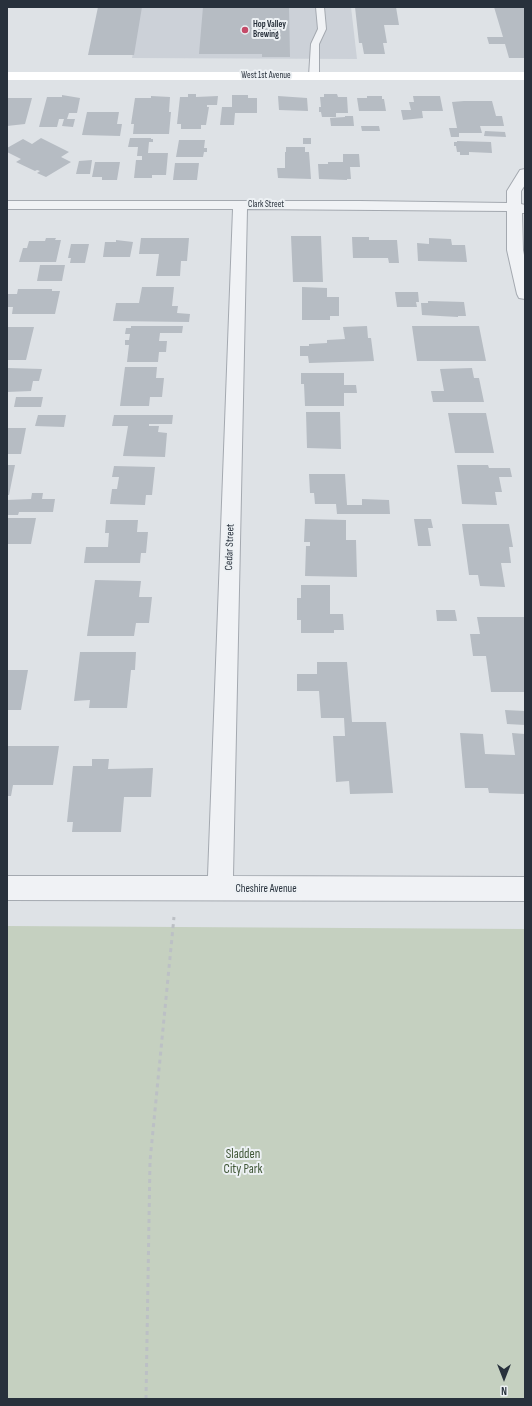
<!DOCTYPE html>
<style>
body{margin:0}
#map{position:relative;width:532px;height:1406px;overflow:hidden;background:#dee2e6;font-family:"Sofia Sans Condensed",sans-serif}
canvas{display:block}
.frame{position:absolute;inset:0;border:8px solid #28313c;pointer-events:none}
.north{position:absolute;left:484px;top:1358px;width:40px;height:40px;-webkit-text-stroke:3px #edf1f4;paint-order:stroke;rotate:180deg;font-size:11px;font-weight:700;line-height:16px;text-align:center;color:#28313c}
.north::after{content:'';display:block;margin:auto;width:14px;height:18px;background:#28313c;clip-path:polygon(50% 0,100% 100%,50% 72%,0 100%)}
</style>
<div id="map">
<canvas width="532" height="1406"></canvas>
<div class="frame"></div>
<div class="north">N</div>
</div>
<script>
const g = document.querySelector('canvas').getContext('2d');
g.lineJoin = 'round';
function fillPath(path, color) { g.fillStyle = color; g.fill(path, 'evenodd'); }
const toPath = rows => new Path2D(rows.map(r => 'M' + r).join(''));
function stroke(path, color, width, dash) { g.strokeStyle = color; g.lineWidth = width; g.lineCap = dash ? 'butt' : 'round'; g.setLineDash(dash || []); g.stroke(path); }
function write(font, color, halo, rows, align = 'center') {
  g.font = font + ' "Sofia Sans Condensed",sans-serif'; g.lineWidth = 4; g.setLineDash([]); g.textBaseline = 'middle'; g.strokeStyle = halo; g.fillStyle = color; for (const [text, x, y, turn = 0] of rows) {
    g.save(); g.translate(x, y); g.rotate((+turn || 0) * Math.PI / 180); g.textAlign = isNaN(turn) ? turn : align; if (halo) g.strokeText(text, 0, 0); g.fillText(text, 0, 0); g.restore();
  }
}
fillPath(toPath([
 [141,7,351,7,357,59,132,58]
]), '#ccd1d8');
fillPath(toPath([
 [7,926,525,929,525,1399,7,1399]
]), '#c5d0c0');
fillPath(toPath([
 [98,7,142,7,134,55,88,55],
 [203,7,289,7,290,57,262,57,262,54,199,54],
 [355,7,396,7,399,25,384,25,387,43,383,43,385,54,364,54,362,43,359,43],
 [494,7,525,7,525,58,509,58,505,44,489,44,487,37,503,37],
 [188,94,196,94,196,97,218,96,217,105,207,105,207,107,209,107,206,125,201,125,201,129,181,129,181,124,177,124,180,97,188,97],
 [324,94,337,94,338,97,347,97,348,113,336,113,336,117,322,117,321,112,319,112,319,107,321,107,320,97,324,97],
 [62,95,80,98,77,113,69,113,67,119,75,119,73,127,62,126,64,119,59,119,57,127,39,127,47,97,62,97],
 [232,95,248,95,248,98,257,98,257,113,235,113,234,125,220,125,222,107,232,107],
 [151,96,170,97,169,112,171,112,169,134,133,134,134,124,131,124,135,98,151,98],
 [278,96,307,98,308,111,279,110],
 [367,96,382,96,382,99,384,99,386,111,359,111,357,98,367,98],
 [413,96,440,96,443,111,422,111,423,118,403,120,401,110,411,110,409,102,414,102],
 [7,98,32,98,25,124,7,126],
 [464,101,492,101,496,116,502,116,504,126,480,126,482,133,459,133,459,137,451,137,449,128,457,128,452,102],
 [87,112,119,112,117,124,122,124,120,136,82,135],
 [345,116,353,116,354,126,331,126,330,118,345,117],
 [361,126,379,126,380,131,362,131],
 [485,131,505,132,506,137,484,136],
 [41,138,69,152,61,157,71,162,46,177,37,173,40,171,37,170,35,171,16,162,21,159,7,152,7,148,23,139,32,144],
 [130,138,151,138,151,139,153,139,153,142,149,142,148,153,168,153,166,175,152,175,152,178,134,178,136,160,142,160,142,156,137,156,138,147,128,147],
 [303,138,311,138,311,144,303,144],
 [179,140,205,140,204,148,207,148,207,152,204,152,203,157,176,157],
 [457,141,491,142,492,153,469,152,469,155,460,155,460,152,457,152,456,146,454,146,454,142,457,142],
 [286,147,305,147,305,152,309,152,311,179,278,178,277,168,285,168,285,152,286,152],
 [343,154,359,154,360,167,350,167,351,179,347,179,347,180,319,179,318,164,328,164,328,162,343,162],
 [92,160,90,174,76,174,79,161],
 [95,162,120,162,117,180,102,180,102,177,92,177],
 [175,163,199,163,197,180,173,180],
 [291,236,321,236,323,282,293,282],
 [352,237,369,237,369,240,397,240,399,263,389,263,388,258,353,258],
 [46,238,56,238,55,240,61,240,56,262,19,262,23,248,27,248,29,241,45,241],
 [141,238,189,238,187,261,181,261,180,276,156,276,159,254,139,254],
 [429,238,451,239,452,245,465,245,467,262,418,261,417,243,429,244],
 [116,240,133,242,130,257,103,257,105,242,116,242],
 [71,244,89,244,85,263,70,263,71,258,68,258],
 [40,265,65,265,62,281,37,281],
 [142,287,174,287,172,306,178,306,177,313,190,314,189,322,113,321,116,303,139,303],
 [302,287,327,288,327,297,339,297,339,316,330,316,330,320,302,320],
 [18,289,52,289,52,291,60,291,55,314,12,314,13,307,7,307,7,296,8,294,17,294],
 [395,292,418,292,419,302,416,302,417,307,397,307],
 [428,301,464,302,466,316,458,316,458,317,422,315,421,303,428,303],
 [131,326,183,326,182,333,160,333,159,341,167,341,166,352,159,352,158,362,127,362,129,345,125,345,125,340,129,340,130,334,125,334,126,328,131,328],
 [367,326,368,338,371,338,374,361,309,363,308,356,300,356,300,346,309,346,309,344,327,343,327,340,345,339,343,327],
 [412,326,479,326,486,361,417,361],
 [7,327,34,327,26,360,7,360],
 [125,367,157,367,156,378,164,378,162,397,150,397,149,406,120,406],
 [7,368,42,369,39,381,33,381,31,391,7,392],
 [472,368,474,378,479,378,484,402,433,402,431,391,444,391,440,369],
 [301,373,344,373,344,385,356,385,357,393,344,393,344,406,305,406,304,384,301,384],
 [16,397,43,397,41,407,14,407],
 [306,412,340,412,341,449,307,448],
 [448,413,486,413,494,453,455,453],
 [38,415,66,415,64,427,35,426],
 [114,415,173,415,172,424,149,424,149,426,159,426,158,432,167,433,165,457,123,456,128,426,112,426],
 [7,428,26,428,21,454,7,454],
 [7,465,15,465,9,495,7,495],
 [457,465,488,465,489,468,510,468,512,477,499,477,502,492,495,492,497,505,462,504],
 [114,466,155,467,152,495,146,495,145,505,110,504,112,489,117,489,119,477,112,477],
 [309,474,345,474,347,505,362,505,362,499,389,500,390,514,337,514,336,504,315,504,314,493,310,493],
 [32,493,43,493,42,499,55,499,53,512,19,512,18,515,7,515,7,500,31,499],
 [7,518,36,518,31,544,7,544],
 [305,519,346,520,346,540,356,540,357,577,305,576,306,546,310,546,310,542,304,542],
 [414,519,431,519,433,528,428,528,431,546,418,546],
 [106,520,138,520,137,532,148,532,146,553,141,553,140,563,84,563,86,547,108,547,109,533,105,533],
 [462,524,509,524,513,547,509,547,511,563,501,563,505,587,480,586,478,575,469,575],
 [95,580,141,581,139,597,152,597,149,623,136,623,134,636,87,636],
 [301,585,330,585,330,614,343,614,344,630,334,630,334,633,301,633,301,620,297,620,297,598,301,598],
 [436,610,455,610,457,621,437,621],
 [477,617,525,617,525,692,491,692,486,656,473,656,470,634,480,634],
 [80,652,136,652,135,670,131,670,127,708,89,708,90,700,74,701],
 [317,662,347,662,352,722,386,722,393,793,350,794,349,781,336,782,333,736,345,736,344,718,321,718,319,691,297,691,297,674,317,674],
 [7,670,28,670,21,710,7,710],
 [505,710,525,711,525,725,507,724],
 [460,733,483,734,485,754,515,755,512,733,525,734,525,794,489,793,488,788,465,788],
 [7,746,59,746,53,785,13,785,11,796,7,796],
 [92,759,109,759,108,769,153,768,151,797,124,797,121,832,72,832,73,822,67,822,73,766,92,766]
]), '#b6bcc3');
const lane = toPath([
 [316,7,324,7,326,29,319,44,319,76,314,79,309,76,311,44,318,29,316,7]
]);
const street = toPath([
 [525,169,525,185,521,191,521,204,525,205,525,213,522,213,523,250,525,260,525,299,519,298,517,294,507,250,507,211,247,209,233,876,525,877,525,901,7,900,7,876,208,876,233,209,7,209,7,201,360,201,507,203,507,191,520,170,525,169]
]);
stroke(lane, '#a4a9b0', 2);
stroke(street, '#a4a9b0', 2);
stroke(toPath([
 [146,1399,150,1161,174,917]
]), '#bcc0c5', 3, [4, 4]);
fillPath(lane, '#f0f2f5');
fillPath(street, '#f0f2f5');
fillPath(toPath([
 [7,72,525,72,525,80,7,80,7,72]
]), '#fff');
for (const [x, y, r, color] of [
 [245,30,4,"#c44b68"]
]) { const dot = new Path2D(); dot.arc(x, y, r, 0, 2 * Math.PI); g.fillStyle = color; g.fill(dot); stroke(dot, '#edf1f4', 1.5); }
write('bold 9px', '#28313c', '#edf1f4', [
 ["Hop Valley",253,25],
 ["Brewing",253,35]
], 'left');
write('9px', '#28313c', '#edf1f4', [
 ["West 1st Avenue",266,76],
 ["Clark Street",266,205]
]);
write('11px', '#28313c', '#edf1f4', [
 ["Cedar Street",230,547,-88],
 ["Cheshire Avenue",266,889]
]);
write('13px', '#405737', '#edf1f4', [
 ["Sladden",243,1155],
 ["City Park",243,1170]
]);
</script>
